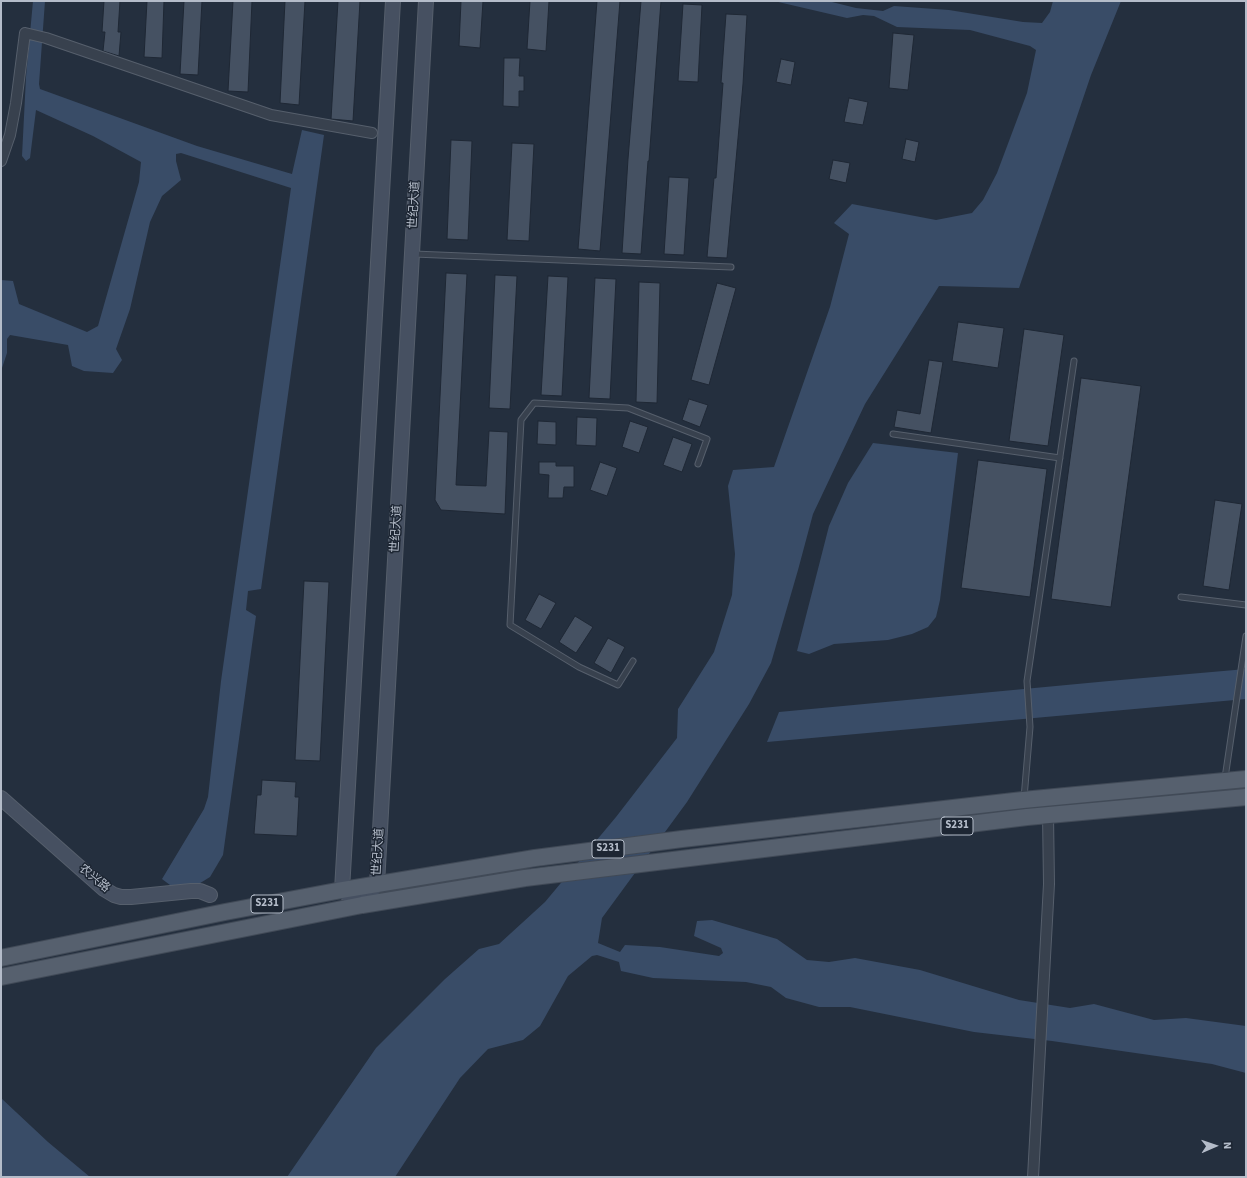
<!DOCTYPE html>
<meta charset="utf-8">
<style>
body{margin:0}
#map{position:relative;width:1247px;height:1178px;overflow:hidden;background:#242f3e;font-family:"Source Sans 3",sans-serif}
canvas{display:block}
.frame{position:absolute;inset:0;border:2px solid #b4bcc9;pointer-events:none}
.north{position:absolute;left:1195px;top:1126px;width:40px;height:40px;-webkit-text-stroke:3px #1d2633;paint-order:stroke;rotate:88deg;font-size:11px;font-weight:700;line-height:16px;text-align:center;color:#b4bcc9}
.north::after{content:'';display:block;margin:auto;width:14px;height:18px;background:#b4bcc9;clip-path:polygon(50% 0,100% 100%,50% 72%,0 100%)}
</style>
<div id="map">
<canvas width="1247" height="1178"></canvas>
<div class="frame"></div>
<div class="north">N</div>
</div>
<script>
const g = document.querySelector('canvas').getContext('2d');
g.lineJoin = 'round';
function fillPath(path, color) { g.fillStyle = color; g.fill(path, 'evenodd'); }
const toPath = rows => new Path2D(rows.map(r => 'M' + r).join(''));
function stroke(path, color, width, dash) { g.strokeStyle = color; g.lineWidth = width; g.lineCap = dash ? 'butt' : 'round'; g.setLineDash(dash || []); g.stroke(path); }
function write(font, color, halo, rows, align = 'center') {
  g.font = font + ' "Source Sans 3","Noto Sans SC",sans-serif'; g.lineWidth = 3; g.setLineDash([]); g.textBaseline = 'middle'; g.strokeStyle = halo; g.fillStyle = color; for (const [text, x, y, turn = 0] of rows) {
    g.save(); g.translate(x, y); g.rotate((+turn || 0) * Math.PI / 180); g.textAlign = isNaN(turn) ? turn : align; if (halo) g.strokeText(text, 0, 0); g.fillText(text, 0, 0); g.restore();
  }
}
fillPath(toPath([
 [33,1,45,1,39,84,40,89,197,146,292,174,302,130,324,135,261,589,248,591,246,610,256,616,223,855,210,877,197,885,170,885,162,879,204,809,208,797,221,681,291,188,181,153,176,154,176,161,181,180,162,196,150,222,130,309,116,349,122,360,113,373,84,371,72,366,68,345,10,335,7,339,7,353,1,371,1,280,13,281,19,304,87,332,98,326,139,182,141,162,93,136,36,110,30,158,26,161,22,156,26,77],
 [774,1,828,1,856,8,883,11,894,6,949,10,1023,22,1042,23,1050,12,1053,1,1121,1,1091,75,1019,288,939,286,865,404,813,514,798,570,771,663,749,704,687,802,602,918,598,943,620,952,625,945,660,947,719,956,723,953,721,948,694,936,697,921,712,920,777,939,807,960,829,962,855,958,920,970,1019,1000,1070,1008,1094,1004,1154,1020,1186,1018,1246,1026,1246,1073,1212,1064,1052,1041,974,1032,850,1007,819,1007,786,998,771,987,746,982,653,978,621,971,619,962,597,955,592,956,568,976,540,1026,523,1040,488,1049,460,1078,395,1177,287,1177,376,1048,445,979,479,949,499,944,545,902,616,817,677,738,678,709,714,652,732,595,735,554,728,486,733,470,774,467,830,307,849,234,834,223,852,204,936,220,972,213,983,200,997,173,1027,93,1036,50,1030,46,970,30,897,27,874,16,863,15,847,18],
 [873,443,958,453,940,600,936,617,928,627,912,634,888,640,834,644,809,654,797,651,829,526,848,483],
 [1246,669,1246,699,767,742,779,712,1109,681],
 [1,1098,48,1142,90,1177,1,1177]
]), '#394c67');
const building = toPath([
 [104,1,120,1,118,32,121,32,119,56,103,51,105,32,102,32,104,1],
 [147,1,164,1,162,58,144,57,147,1],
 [184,1,202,1,198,75,180,74,184,1],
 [233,1,252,1,248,92,228,91,233,1],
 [285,1,305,1,299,105,280,103,285,1],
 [338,1,360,1,353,121,331,119,338,1],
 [461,1,483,1,480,48,459,46,461,1],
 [530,1,549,1,546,51,527,49,530,1],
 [597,1,620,1,600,251,578,249,597,1],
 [641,1,661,1,649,161,648,161,641,254,622,253,628,159,641,1],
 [683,4,702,5,698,82,678,81,683,4],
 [726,14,747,15,743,84,727,258,707,257,714,178,716,178,723,83,721,83,726,14],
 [893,33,914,35,908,90,889,88,893,33],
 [504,58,520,58,519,76,524,76,524,91,519,91,519,107,503,106,504,58],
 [781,59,795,62,791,85,776,82,781,59],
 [849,98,868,102,863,125,844,122,849,98],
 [906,139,919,142,915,162,902,159,906,139],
 [451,140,472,141,468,240,447,239,451,140],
 [512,143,534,144,529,241,507,240,512,143],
 [833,160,850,163,846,183,829,179,833,160],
 [669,177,689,178,684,255,664,254,669,177],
 [446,273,467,274,456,485,486,486,489,431,508,432,505,514,441,510,435,500,446,273],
 [495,275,517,276,510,409,489,408,495,275],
 [548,276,568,277,562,396,541,395,548,276],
 [595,278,616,279,610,399,589,398,595,278],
 [639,282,660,283,657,403,636,402,639,282],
 [717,283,736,288,709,385,691,380,717,283],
 [958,322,1004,328,998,368,952,361,958,322],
 [1024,329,1064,335,1048,446,1009,441,1024,329],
 [929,360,943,362,931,433,894,427,897,410,920,414,929,360],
 [1081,378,1141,386,1111,607,1051,599,1081,378],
 [689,399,708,405,700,427,682,420,689,399],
 [577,417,597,418,596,446,576,445,577,417],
 [538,421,556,422,556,445,537,444,538,421],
 [630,421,648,427,639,453,622,447,630,421],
 [673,437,692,444,682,472,663,465,673,437],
 [978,460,1047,469,1030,597,961,588,978,460],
 [539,462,556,462,556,466,574,466,574,487,564,487,563,498,548,498,549,475,539,474,539,462],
 [600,462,617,468,607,496,590,490,600,462],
 [1215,500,1242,504,1229,590,1203,586,1215,500],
 [304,581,329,582,320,761,295,760,304,581],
 [539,594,556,603,541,629,525,620,539,594],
 [575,616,593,627,576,653,559,642,575,616],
 [608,638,625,647,611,673,594,663,608,638],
 [262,780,296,782,295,797,299,797,297,836,254,834,257,795,261,795,262,780]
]);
fillPath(building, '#455162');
stroke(building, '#1f2835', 1);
const lane = toPath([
 [414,254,731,267],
 [893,434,1060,458],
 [1181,597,1246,605],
 [633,661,618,685,579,667,510,625,521,420,534,403,628,408,707,439,698,464],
 [1225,778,1246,636],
 [1024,798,1030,727,1027,681,1074,361]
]);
const street = toPath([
 [1,161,10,135,16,103,25,33,46,38,271,115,372,133],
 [1033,1177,1049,884,1048,815]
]);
const secondary = toPath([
 [393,1,342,890,362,905,377,884,426,1],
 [1,798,104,889,114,895,121,897,131,897,191,891,200,891,210,895]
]);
const primary = toPath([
 [1,958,225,912,342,890,535,858,682,839,1023,800,1246,779],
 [1,977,362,905,525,878,1027,817,1246,797]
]);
stroke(lane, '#565f6c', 7);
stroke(street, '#565f6c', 12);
stroke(secondary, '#565f6c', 16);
stroke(primary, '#414a57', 18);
stroke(lane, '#38414e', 5);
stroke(street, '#38414e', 10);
stroke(secondary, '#465061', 14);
stroke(primary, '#56606e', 16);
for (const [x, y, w] of [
 [957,826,32],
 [608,849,32],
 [267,904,32]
]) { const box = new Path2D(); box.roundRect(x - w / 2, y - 9, w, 18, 3); g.fillStyle = '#1d2633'; g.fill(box); stroke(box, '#b4bcc9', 1); }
write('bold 11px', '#b4bcc9', null, [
 ["S231",957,826],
 ["S231",608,849],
 ["S231",267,904]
]);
write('12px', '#b4bcc9', '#1d2633', [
 ["世纪大道",415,205,-87],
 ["世纪大道",397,529,-87],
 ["世纪大道",379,852,-87],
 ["农兴路",94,879,40]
]);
</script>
